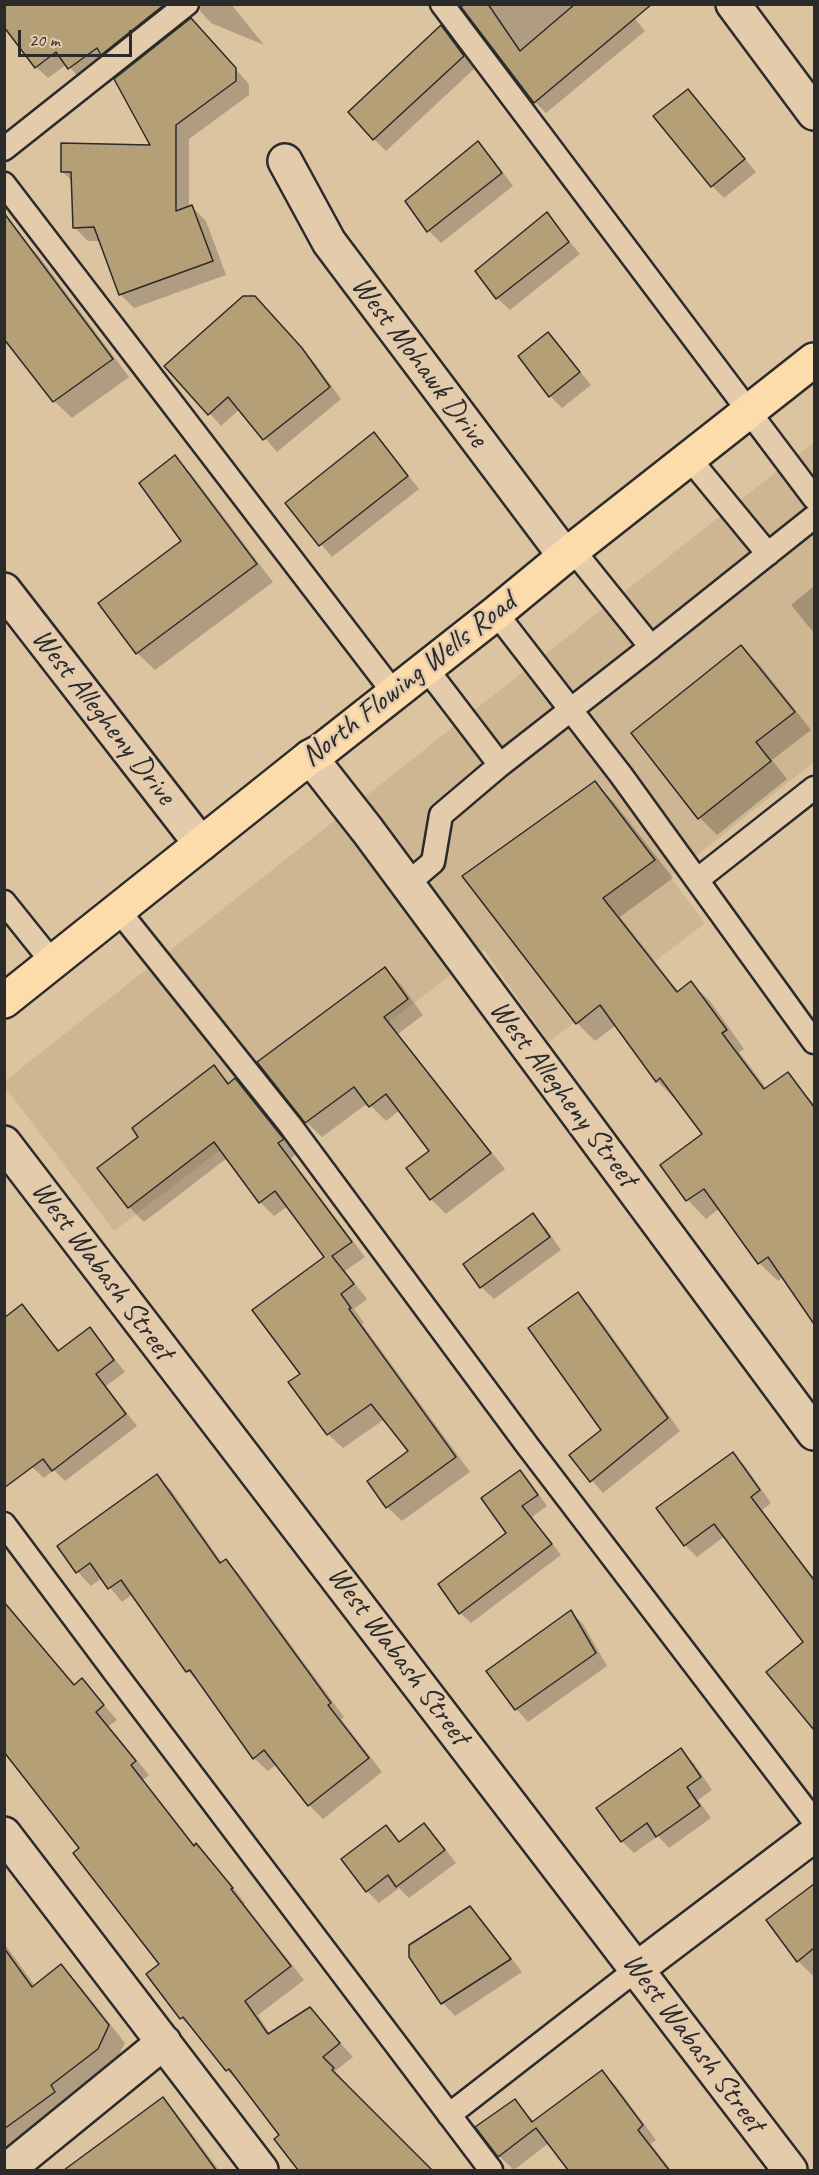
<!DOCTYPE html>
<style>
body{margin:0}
#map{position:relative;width:819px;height:2175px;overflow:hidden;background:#ddc4a0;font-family:Caveat,sans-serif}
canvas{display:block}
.frame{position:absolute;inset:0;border:6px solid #2b2b2b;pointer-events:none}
.scale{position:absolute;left:18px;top:30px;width:114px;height:27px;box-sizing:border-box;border:3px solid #2b2b2b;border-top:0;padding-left:8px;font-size:18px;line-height:21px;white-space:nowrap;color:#2b2b2b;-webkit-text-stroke:4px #e3cbac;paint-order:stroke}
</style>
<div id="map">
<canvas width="819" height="2175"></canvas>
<div class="frame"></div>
<div class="scale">20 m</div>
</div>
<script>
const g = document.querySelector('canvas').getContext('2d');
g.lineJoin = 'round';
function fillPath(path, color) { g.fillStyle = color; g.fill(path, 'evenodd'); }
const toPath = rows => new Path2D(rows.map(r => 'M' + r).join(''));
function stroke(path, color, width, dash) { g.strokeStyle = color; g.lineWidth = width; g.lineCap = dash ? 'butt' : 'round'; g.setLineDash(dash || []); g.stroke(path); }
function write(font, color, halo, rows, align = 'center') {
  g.font = font + ' Caveat,sans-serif'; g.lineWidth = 5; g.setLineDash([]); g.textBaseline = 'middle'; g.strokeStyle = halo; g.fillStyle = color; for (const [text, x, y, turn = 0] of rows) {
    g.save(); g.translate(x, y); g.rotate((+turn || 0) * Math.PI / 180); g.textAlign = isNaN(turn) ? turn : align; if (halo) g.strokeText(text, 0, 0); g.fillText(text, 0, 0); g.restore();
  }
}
fillPath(toPath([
 [814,442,814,762,670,877,705,923,549,1042,484,950,114,1231,5,1087,5,1081]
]), '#ceb692');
fillPath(toPath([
 [4,4,193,4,81,80,67,64,48,78,36,67],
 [201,4,231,4,264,45,211,23,200,11],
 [467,4,623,4,645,31,546,113,535,102,463,7],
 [191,20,249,84,249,95,189,139,189,208,192,207,206,221,226,275,134,308,120,294,101,241,88,241,74,227,73,182,62,171,153,147],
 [441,27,453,40,475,68,386,151,374,139],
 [688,91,756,172,724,198,712,186],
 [478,143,490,155,513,186,441,243,429,231],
 [546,214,580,254,510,310,497,298,477,271],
 [21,237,38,255,129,377,72,418,54,401],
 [267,310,314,362,341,399,277,452,240,409,221,426,167,366],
 [548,334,560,346,591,385,562,408,550,396],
 [374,434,386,447,419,489,332,557,287,504],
 [175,457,192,475,273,582,155,670,137,653,183,541],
 [814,586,814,633,791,605],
 [741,647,759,664,811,730,772,760,787,779,717,835,700,818],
 [595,783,613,801,673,878,620,917,679,992,691,983,710,1001,744,1049,739,1052,767,1089,787,1074,814,1104,814,1317,804,1306,783,1277,778,1281,759,1263,720,1208,706,1219,688,1200,662,1166,704,1134,677,1098,675,1099,657,1081,616,1025,595,1041,577,1023],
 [385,969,401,985,423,1015,398,1034,505,1169,446,1214,431,1199,432,1151,400,1110,386,1121,368,1103,322,1137,306,1122,259,1063],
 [213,1067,230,1084,235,1080,250,1095,297,1154,291,1158,365,1257,345,1271,367,1299,354,1309,364,1323,362,1324,470,1472,402,1521,387,1507,410,1452,385,1419,343,1448,328,1434,302,1375,326,1257,288,1206,274,1216,260,1202,227,1158,144,1222,129,1207,99,1168,141,1137],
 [533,1215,545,1227,561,1250,494,1299,481,1287],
 [578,1294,590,1306,680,1431,603,1493,571,1456,603,1431],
 [22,1306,60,1351,89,1329,101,1341,125,1372,106,1386,137,1426,65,1481,54,1470,44,1478,32,1467],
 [733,1454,745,1466,771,1503,762,1510,813,1577,777,1605,725,1536,697,1557,685,1545],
 [520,1472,530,1482,547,1506,532,1517,561,1555,471,1623,460,1613,508,1533],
 [157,1476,171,1490,222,1563,226,1561,239,1574,344,1717,341,1719,382,1772,323,1819,309,1805,277,1764,268,1771,254,1758,201,1685,188,1671,133,1594,122,1602,102,1578,91,1586,78,1572,59,1546],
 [571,1612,583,1624,607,1666,528,1722,516,1709,488,1671],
 [21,1623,75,1685,82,1680,117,1720,109,1726,149,1775,143,1780,195,1846,210,1859,245,1903,244,1904,304,1980,258,2015,270,2034,310,2009,353,2057,335,2071,346,2083,345,2084,430,2170,300,2170,276,2139,281,2135,241,2084,227,2070,196,2031,181,2018,161,1964,81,1848],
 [814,1634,814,1726,769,1672],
 [680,1750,693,1762,712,1790,698,1800,711,1818,669,1848,658,1836,634,1853,622,1841],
 [424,1825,436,1837,456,1863,409,1898,399,1888,379,1903,367,1891,386,1827,400,1842],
 [814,1886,814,1977,798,1961,768,1921],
 [470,1908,482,1920,522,1972,455,2016,443,2003,410,1957],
 [4,1943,35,1986,61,1966,77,1982,125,2043,114,2065,4,2158],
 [602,2072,616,2086,656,2140,651,2144,671,2170,570,2170,549,2143,514,2170,499,2156,478,2127,515,2101,534,2122],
 [163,2099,177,2114,219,2170,68,2170]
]), '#0003');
const building = toPath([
 [4,4,165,4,101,55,97,48,68,69,56,52,35,68,4,27,4,4],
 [464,4,488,4,520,51,575,4,652,4,534,103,461,7,464,4],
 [191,18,236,68,236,81,176,125,176,211,192,205,213,261,119,295,94,227,73,228,71,172,61,172,61,143,150,145,114,79,191,18],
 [441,25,464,56,373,140,348,112,441,25],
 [688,89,745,159,711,187,653,116,688,89],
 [478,141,502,173,427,232,405,201,478,141],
 [547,212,569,242,496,299,475,271,547,212],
 [4,213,113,359,53,402,4,339,4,213],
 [243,296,255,296,302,348,330,387,263,440,228,397,208,415,164,366,243,296],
 [548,332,580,372,549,397,518,356,548,332],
 [374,432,408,476,319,546,285,503,374,432],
 [175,455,257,564,136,654,98,603,181,541,139,483,175,455],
 [741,645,795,712,756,742,771,761,698,819,631,733,741,645],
 [595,781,655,860,603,898,677,992,691,981,727,1030,722,1033,764,1089,788,1072,814,1107,814,1324,768,1257,758,1264,704,1189,686,1201,660,1165,702,1134,660,1078,656,1082,600,1005,576,1024,462,876,595,781],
 [385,967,408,999,384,1017,491,1153,430,1200,406,1168,429,1151,386,1094,369,1107,354,1087,305,1123,257,1062,385,967],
 [214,1065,228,1084,235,1078,279,1133,284,1139,278,1143,352,1242,332,1256,354,1284,341,1294,351,1308,349,1309,456,1457,386,1508,367,1481,408,1451,371,1404,327,1435,288,1382,300,1374,252,1310,324,1257,275,1191,259,1203,214,1142,128,1208,97,1168,138,1137,132,1128,214,1065],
 [533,1213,550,1237,480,1288,463,1264,533,1213],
 [578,1292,668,1418,590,1482,569,1455,601,1430,528,1328,578,1292],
 [22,1304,58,1351,90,1327,114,1360,96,1374,126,1414,52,1471,43,1459,4,1488,4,1318,22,1304],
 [733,1452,760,1490,751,1497,814,1580,814,1730,766,1672,803,1642,714,1524,684,1546,656,1508,733,1452],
 [520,1470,538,1495,522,1506,552,1544,459,1614,438,1584,506,1533,481,1498,520,1470],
 [157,1474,220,1563,226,1559,331,1703,328,1705,369,1758,308,1806,264,1750,253,1759,190,1670,186,1672,121,1580,108,1589,90,1563,76,1573,57,1546,157,1474],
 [4,1602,74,1685,82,1678,104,1705,96,1712,136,1761,131,1765,194,1846,196,1843,233,1888,231,1889,291,1966,245,2001,268,2034,310,2007,340,2043,323,2057,334,2068,332,2070,432,2170,298,2170,274,2139,279,2135,229,2069,226,2071,183,2017,180,2019,146,1974,159,1964,73,1853,79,1848,4,1752,4,1602],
 [571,1610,596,1653,515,1710,486,1671,571,1610],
 [681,1748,701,1777,687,1787,700,1806,656,1837,647,1823,621,1842,596,1808,681,1748],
 [424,1823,445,1850,396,1887,388,1875,366,1892,341,1859,386,1825,399,1842,424,1823],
 [814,1884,814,1948,797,1962,766,1920,814,1884],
 [470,1906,511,1959,441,2004,409,1957,409,1945,470,1906],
 [4,1948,32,1987,61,1964,109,2025,98,2049,51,2085,55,2092,4,2129,4,1948],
 [602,2070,643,2125,638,2130,669,2170,568,2170,536,2128,498,2157,475,2127,515,2099,532,2122,602,2070],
 [163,2097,216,2170,64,2170,163,2097]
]);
fillPath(building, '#b59f77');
stroke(building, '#2b2b2b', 1.5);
const lane = toPath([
 [442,4,814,498],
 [4,149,187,4],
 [4,184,394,693],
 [689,458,768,554],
 [573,550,651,647,814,517],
 [496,613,621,775,814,1042],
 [426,668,500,765],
 [697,880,814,788],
 [407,884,433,862,441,815,500,765,651,647],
 [4,902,53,963],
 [119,911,290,1125,527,1445,814,1821],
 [4,1524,116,1674,491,2170],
 [449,2115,637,1969]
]);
const street = toPath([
 [733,4,814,113],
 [285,161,329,242,565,556],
 [4,590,201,844],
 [310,757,368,831,814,1433],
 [4,1143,790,2170],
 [4,1834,261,2170],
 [637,1969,814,1835],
 [7,2170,164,2042]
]);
const primary = toPath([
 [4,1001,310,757,321,751,496,613,565,556,814,360]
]);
stroke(lane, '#2b2b2b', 27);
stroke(street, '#2b2b2b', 38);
stroke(primary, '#2b2b2b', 38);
stroke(lane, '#e3cbac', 22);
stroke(street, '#e3cbac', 33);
stroke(primary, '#fddcac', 33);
write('30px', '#2b2b2b', '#e3cbac', [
 ["West Mohawk Drive",419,362,53],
 ["North Flowing Wells Road",409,680,-38],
 ["West Allegheny Drive",103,717,52],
 ["West Allegheny Street",563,1094,53],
 ["West Wabash Street",102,1271,53],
 ["West Wabash Street",398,1656,53],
 ["West Wabash Street",693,2043,53]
]);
</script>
